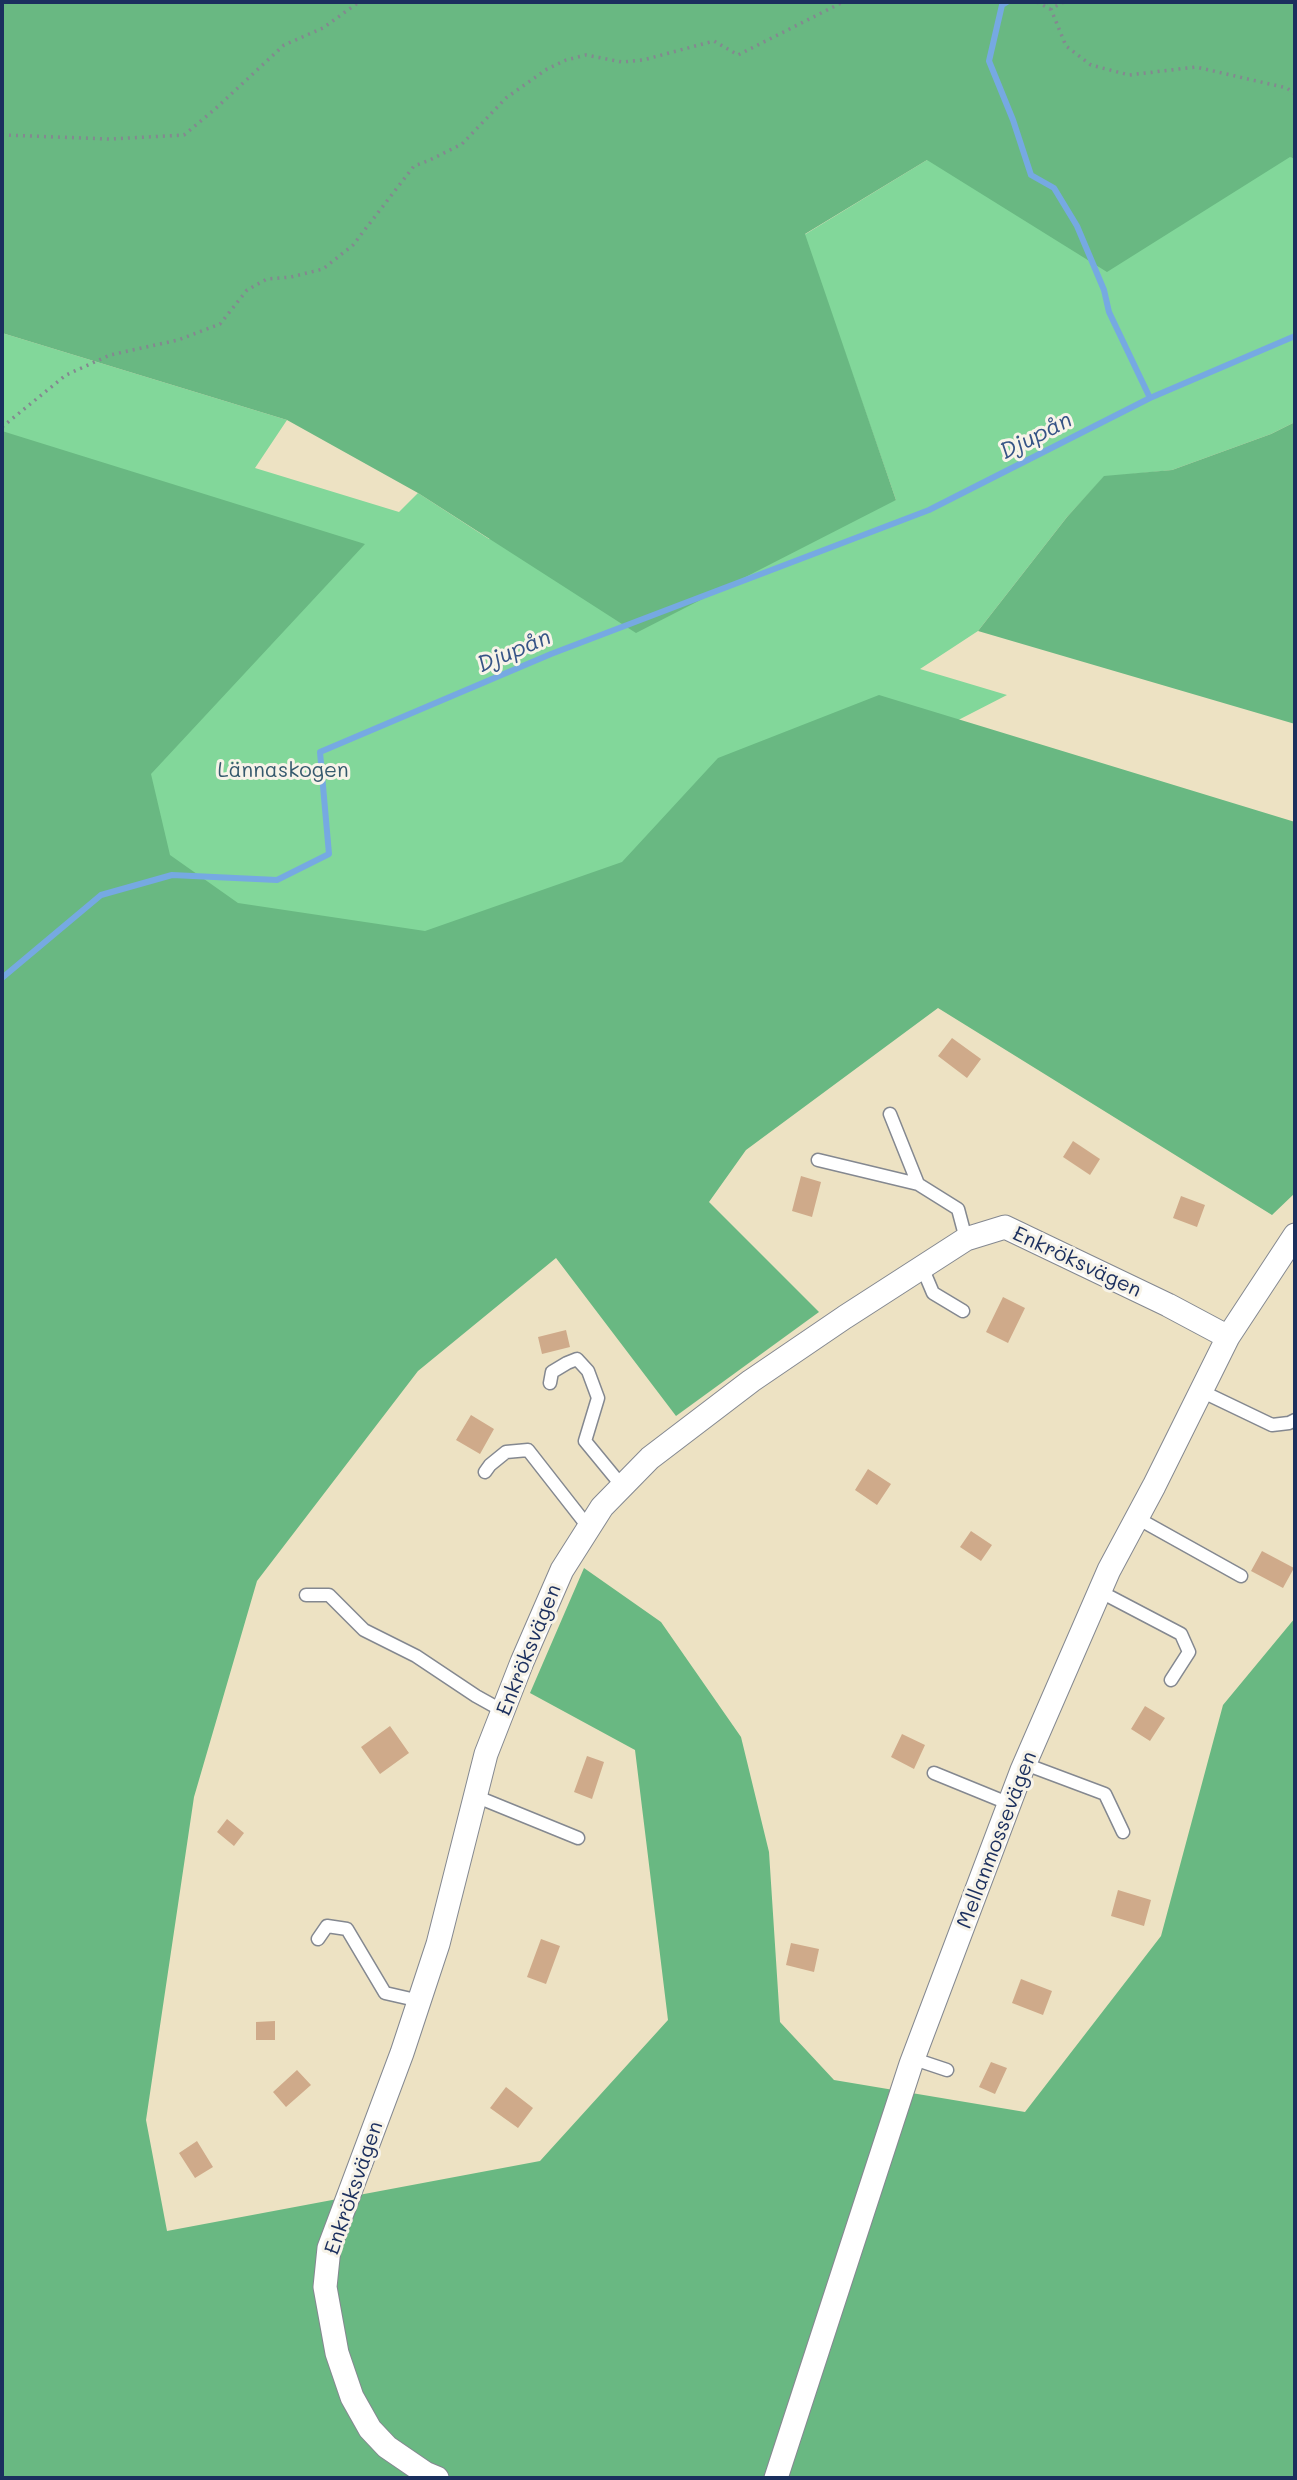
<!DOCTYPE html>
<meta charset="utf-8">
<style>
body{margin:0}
#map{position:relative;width:1297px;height:2480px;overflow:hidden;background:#ede2c3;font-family:Mali,sans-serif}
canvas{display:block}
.frame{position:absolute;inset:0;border:4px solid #1b2f5e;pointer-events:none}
</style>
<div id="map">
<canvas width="1297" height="2480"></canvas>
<div class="frame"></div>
</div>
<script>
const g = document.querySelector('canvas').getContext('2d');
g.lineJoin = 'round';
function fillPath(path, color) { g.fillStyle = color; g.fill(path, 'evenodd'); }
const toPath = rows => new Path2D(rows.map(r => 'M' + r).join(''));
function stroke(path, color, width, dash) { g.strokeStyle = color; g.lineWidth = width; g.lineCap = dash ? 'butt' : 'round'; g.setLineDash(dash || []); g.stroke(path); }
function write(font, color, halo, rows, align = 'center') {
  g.font = font + ' Mali,sans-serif'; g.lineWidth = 6; g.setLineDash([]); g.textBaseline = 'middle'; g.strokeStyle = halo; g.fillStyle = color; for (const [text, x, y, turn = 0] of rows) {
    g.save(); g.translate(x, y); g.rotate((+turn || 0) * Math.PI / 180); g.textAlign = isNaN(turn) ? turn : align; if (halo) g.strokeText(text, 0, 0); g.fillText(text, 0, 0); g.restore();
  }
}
fillPath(toPath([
 [1291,157,1295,159,1295,422,1271,434,1172,470,1104,477,1067,517,978,631,920,669,1007,695,859,771,2,1557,2,333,287,420,255,468,399,512,418,493,489,539,896,500,804,235,927,160]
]), '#82d79a');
fillPath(toPath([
 [2,2,1295,2,1295,159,1290,157,1107,272,927,160,805,234,896,500,636,633,418,493,287,420,2,333],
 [1295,422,1295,724,978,631,1067,517,1104,476,1172,470,1271,434],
 [2,431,365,544,151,774,170,855,238,903,425,931,622,862,718,758,879,695,1295,822,1295,1193,1272,1215,938,1008,746,1150,709,1202,819,1312,676,1416,556,1258,418,1371,257,1581,194,1797,146,2120,167,2231,540,2161,668,2020,635,1750,530,1693,584,1568,661,1622,741,1737,769,1852,780,2022,834,2080,1025,2112,1161,1936,1223,1705,1295,1618,1295,2478,2,2478]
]), '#69b882');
stroke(toPath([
 [1007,2,1002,5,989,61,1013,120,1031,175,1054,188,1077,226,1104,290,1109,312,1150,398],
 [2,978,101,895,172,875,277,880,329,854,320,752,551,654,929,510,1150,398,1295,336]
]), '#76a9e2', 6);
fillPath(toPath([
 [952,1038,981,1059,967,1078,938,1056],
 [1073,1141,1100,1159,1090,1175,1063,1157],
 [801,1176,821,1182,812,1217,792,1211],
 [1181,1196,1205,1205,1197,1227,1173,1218],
 [1003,1297,1025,1308,1008,1343,986,1332],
 [566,1330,570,1347,542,1354,538,1337],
 [471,1415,494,1429,480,1454,456,1440],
 [868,1469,891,1484,877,1505,855,1490],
 [971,1531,992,1545,981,1561,960,1547],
 [1262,1551,1294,1568,1283,1588,1251,1571],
 [1145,1706,1165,1718,1150,1741,1131,1729],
 [390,1726,409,1753,380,1774,361,1747],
 [902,1734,925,1745,914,1769,891,1757],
 [587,1756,604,1762,592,1799,574,1792],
 [227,1819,244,1833,234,1846,217,1832],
 [1118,1890,1151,1900,1144,1926,1111,1916],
 [541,1939,560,1946,546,1984,527,1977],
 [791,1943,819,1949,814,1972,786,1965],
 [1021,1979,1052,1991,1043,2015,1012,2003],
 [275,2021,275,2040,256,2040,256,2022],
 [991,2062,1007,2068,995,2094,979,2087],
 [297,2070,311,2085,286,2107,273,2092],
 [506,2087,533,2108,518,2128,490,2108],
 [197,2141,213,2167,195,2178,179,2153]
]), '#cfaa8a');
const lane = toPath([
 [890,1114,918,1184],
 [818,1160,918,1184,958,1209,966,1239],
 [922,1267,933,1293,963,1311],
 [550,1383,552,1372,567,1363,577,1359,588,1371,598,1398,585,1441,622,1486],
 [1201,1391,1272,1425,1289,1423,1295,1420],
 [485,1472,490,1465,506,1452,528,1450,589,1528],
 [1137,1518,1241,1576],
 [1099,1591,1181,1634,1189,1652,1171,1680],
 [306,1595,329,1595,364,1630,416,1656,476,1696,503,1711],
 [1025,1764,1105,1794,1123,1832],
 [934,1773,1010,1804],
 [475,1796,578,1838],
 [318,1939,327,1926,347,1929,385,1993,420,2001],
 [914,2059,947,2070]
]);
const street = toPath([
 [437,2478,425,2473,387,2447,370,2429,352,2397,337,2353,325,2287,329,2248,402,2053,438,1944,486,1754,522,1662,562,1570,602,1507,650,1458,751,1381,845,1317,966,1239,1005,1227,1168,1305,1228,1337],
 [776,2478,911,2064,1022,1770,1109,1570,1154,1486,1228,1337,1295,1235]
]);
stroke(lane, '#848890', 15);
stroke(street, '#848890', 25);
stroke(toPath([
 [1037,2,1050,9,1064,2],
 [1048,2,1066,46,1091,65,1129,75,1196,67,1287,88,1295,94],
 [2,135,110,139,184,135,214,110,284,45,323,28,359,2],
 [2,427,66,375,110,355,178,340,220,324,247,290,267,279,291,277,323,269,353,245,414,166,430,160,462,144,506,98,547,69,566,60,586,55,622,62,643,60,714,41,738,55,843,2]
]), '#848890', 3.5, [2, 5]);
stroke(lane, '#fff', 12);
stroke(street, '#fff', 23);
write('21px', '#35596d', '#f7f3e8', [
 ["Lännaskogen",283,771]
]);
write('21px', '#1b2f5e', '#f7f3e8', [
 ["Enkröksvägen",1077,1262,25],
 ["Enkröksvägen",529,1650,-68],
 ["Mellanmossevägen",997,1840,-69],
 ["Enkröksvägen",354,2188,-71]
]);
write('italic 23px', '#365486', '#f7f3e8', [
 ["Djupån",1036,436,-27],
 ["Djupån",514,651,-23]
]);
</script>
